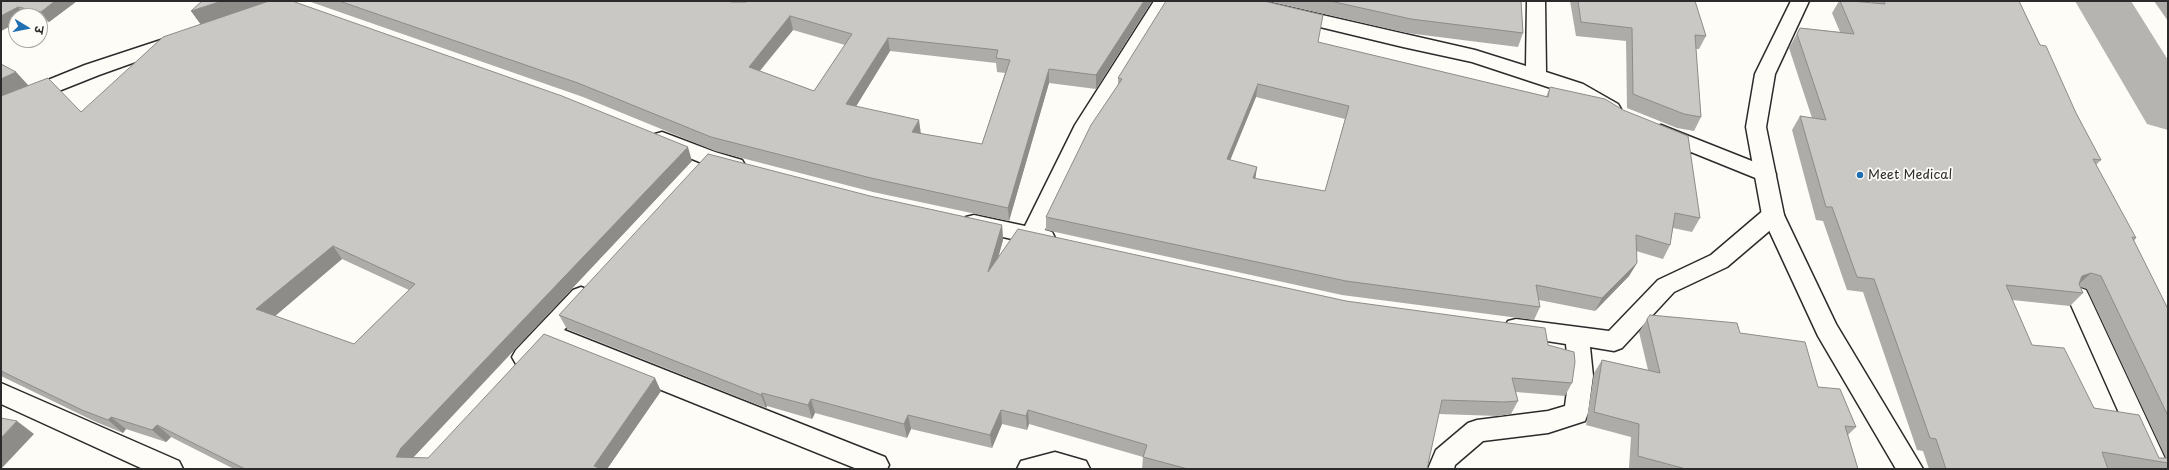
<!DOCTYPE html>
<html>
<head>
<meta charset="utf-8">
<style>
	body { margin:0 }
	#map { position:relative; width:2169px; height:470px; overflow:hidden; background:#fdfcf7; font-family:"Playpen Sans","Playpen Sans Deva",sans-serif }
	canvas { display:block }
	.frame { position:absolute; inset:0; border:2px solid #2b2b2b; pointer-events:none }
	.north { position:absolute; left:8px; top:8px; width:40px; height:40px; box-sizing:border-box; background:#fdfcf7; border:1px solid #a9a8a5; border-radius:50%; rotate:100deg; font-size:11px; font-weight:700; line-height:16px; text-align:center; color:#2b2b2b }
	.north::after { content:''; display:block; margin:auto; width:14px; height:18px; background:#1f6fb2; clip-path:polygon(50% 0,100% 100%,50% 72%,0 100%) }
</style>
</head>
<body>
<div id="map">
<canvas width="2169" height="470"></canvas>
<div class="frame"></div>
<div class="north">उ</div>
</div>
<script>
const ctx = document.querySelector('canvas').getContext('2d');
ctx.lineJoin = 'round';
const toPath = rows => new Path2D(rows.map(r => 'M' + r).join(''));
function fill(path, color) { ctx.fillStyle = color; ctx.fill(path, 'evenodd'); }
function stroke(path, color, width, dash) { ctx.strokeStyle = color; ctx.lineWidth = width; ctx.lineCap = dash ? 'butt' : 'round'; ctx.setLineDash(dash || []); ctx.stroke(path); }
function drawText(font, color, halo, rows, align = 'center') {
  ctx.font = font + ' "Playpen Sans",sans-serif'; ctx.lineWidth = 3.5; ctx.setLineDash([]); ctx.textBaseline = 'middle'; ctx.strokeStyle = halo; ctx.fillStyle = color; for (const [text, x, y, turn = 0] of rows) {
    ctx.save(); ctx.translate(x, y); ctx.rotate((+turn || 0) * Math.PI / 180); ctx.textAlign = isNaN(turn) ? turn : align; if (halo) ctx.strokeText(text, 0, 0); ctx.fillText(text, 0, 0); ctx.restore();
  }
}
const river = toPath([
	[2075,1,2131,1,2168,60,2168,130,2147,124,2075,1]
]);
const minor = toPath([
	[1154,1,1172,1,1095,126,1045,230,1052,232,1055,238,1052,244,1044,246,966,229,963,223,966,217,974,215,1025,226,1075,125,1154,1],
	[1228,1,1261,1,1475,50,1526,66,1527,1,1545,1,1546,72,1583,84,1618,104,1621,109,1618,114,1611,116,1604,114,1569,94,1472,62,1403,47,1237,7,1231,5,1228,1],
	[1661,125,1772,169,1776,174,1772,179,1765,182,1758,179,1654,137,1651,132,1654,127,1661,125],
	[662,132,715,152,742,160,745,165,742,170,735,172,702,163,655,144,652,139,655,134,662,132],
	[1773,207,1781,209,1784,215,1781,221,1727,267,1674,292,1622,348,1614,351,1590,347,1593,376,1588,413,1585,421,1548,433,1483,441,1455,465,1454,469,1428,469,1436,450,1468,423,1477,420,1548,411,1565,406,1569,376,1566,344,1508,335,1504,328,1508,321,1516,319,1609,331,1658,280,1711,255,1765,209,1773,207],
	[581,287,589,290,592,296,589,302,564,330,885,457,889,465,887,469,857,469,550,345,532,364,524,367,516,364,512,357,516,350,573,290,581,287],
	[2078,287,2086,290,2089,296,2168,465,2168,469,2144,469,2067,296,2070,290,2078,287],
	[1055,452,1086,461,1090,469,1017,469,1021,461,1055,452]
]);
const tertiary = toPath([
	[1791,1,1809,1,1775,74,1766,127,1784,215,1836,324,1923,469,1896,469,1818,336,1762,215,1746,127,1755,74,1791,1],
	[176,35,183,37,185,41,183,45,99,75,1,114,1,99,85,65,176,35],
	[1,383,179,461,183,469,143,469,1,404,1,383]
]);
const wall = toPath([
	[1,1,77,1,49,22,40,20,40,16,16,16,16,23,1,31],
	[308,1,728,1,732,2,1152,1,1096,89,1049,83,1009,221,873,192,715,151,583,97],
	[793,30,845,45,814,91,760,71],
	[890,51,996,63,997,72,1005,73,982,144,921,134,856,106],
	[1268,1,1521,1,1523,33,1518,47,1407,33],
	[1570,1,1695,1,1706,36,1699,49,1696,49,1701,117,1694,131,1677,128,1627,108,1626,41,1576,36],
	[1839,1,1851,1,1872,3,1872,1,2019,1,2040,45,2101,160,2096,165,2136,238,2134,241,2168,309,2168,469,2115,469,2108,468,2108,469,1929,469,1923,451,1917,450,1863,292,1847,290,1823,221,1816,220,1792,130,1800,116,1812,118,1789,48,1800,28,1840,32,1832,13],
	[2080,287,2087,289,2166,458,2159,458,2094,408,2032,345,2012,300,2070,306,2083,293],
	[2154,1,2168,1,2168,21],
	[191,11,692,161,413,457,428,458,661,391,607,469,234,469,171,437,166,442,126,429,123,433,96,422,1,376,1,64,16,72,28,86,81,112,201,24],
	[342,259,409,290,354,344,275,316],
	[1318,42,1546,97,1550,87,1700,218,1692,232,1673,228,1670,245,1663,259,1636,251,1637,263,1629,276,1595,311,1539,300,1540,307,1534,320,1342,295,1046,230,1046,217,1118,85,1118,78],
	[1256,97,1345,119,1325,191,1255,179,1257,167,1230,160],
	[1002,225,1003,240,998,258,1346,301,1548,345,1572,383,1565,396,1516,392,1518,401,1511,414,1498,416,1439,414,1427,469,1142,469,1143,457,1029,424,1027,430,1002,424,992,448,911,429,907,438,815,413,812,419,767,406,766,408,567,329,559,315],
	[1647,319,1740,333,1818,387,1856,427,1848,435,1858,469,1631,469,1629,468,1631,437,1586,425,1594,373,1602,360,1648,370,1639,332]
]);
const shadedWall = toPath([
	[55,1,77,1,49,22,41,12],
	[222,1,272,1,201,25,191,11],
	[1144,1,1152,1,1096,89,1096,75],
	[18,7,26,16,16,16,16,23,1,31,1,16],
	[790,16,793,30,752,80,749,67],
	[888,38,890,51,849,118,846,104],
	[1049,69,1049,83,1009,221,1008,208],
	[16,72,29,86,1,98,1,79],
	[1258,84,1256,97,1225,173,1227,159],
	[919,120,921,134,912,132],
	[688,147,692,161,411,460,396,457,401,448],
	[1257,167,1255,181,1253,178],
	[1002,225,1003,240,990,287,988,272],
	[333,246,342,259,268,322,256,309],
	[1637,263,1629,276,1595,311,1602,298],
	[2091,273,2077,286,2082,276],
	[655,378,661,391,607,469,595,469,594,466],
	[762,393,767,406,766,408,761,395],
	[811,399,815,413,812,419,808,405],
	[1001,410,1002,424,992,448,990,435],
	[1028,410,1029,424,1027,430,1026,416],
	[908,415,911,429,907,438,904,424],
	[111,417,126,429,123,433,108,420],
	[17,421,34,434,1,469,1,438],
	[157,425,171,437,166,442,152,430]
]);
const building = toPath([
	[1,1,55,1,41,12,18,7,1,16,1,1],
	[202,1,222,1,191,11,202,1],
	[269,1,292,1,562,96,688,147,401,448,396,457,428,458,544,334,655,378,594,466,602,469,245,469,157,425,152,430,111,417,108,420,82,410,1,371,1,96,48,78,81,112,163,37,269,1],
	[333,246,415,284,354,344,256,309,333,246],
	[339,1,728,1,732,2,746,2,749,1,1144,1,1096,75,1049,69,1008,208,871,178,711,137,578,83,339,1],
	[790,16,852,34,814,91,749,67,790,16],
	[888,38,998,50,996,58,1010,60,982,144,912,132,919,120,846,104,888,38],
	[1166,1,1264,1,1323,15,1318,42,1548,97,1550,87,1605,99,1623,110,1688,136,1700,218,1675,213,1670,245,1636,235,1637,263,1602,298,1536,285,1540,307,1346,281,1046,217,1091,125,1122,79,1118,78,1166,1],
	[1258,84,1349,106,1325,191,1253,178,1257,167,1227,159,1258,84],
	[1330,1,1521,1,1523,33,1411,19,1330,1],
	[1578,1,1695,1,1706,36,1695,35,1701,117,1684,114,1633,94,1632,28,1581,22,1578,1],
	[1840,1,1851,1,1885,4,1884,1,2019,1,2040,45,2046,46,2076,113,2101,160,2093,159,2136,238,2132,237,2168,309,2168,416,2101,276,2091,273,2082,276,2079,284,2083,293,2006,285,2032,345,2064,348,2094,408,2139,415,2159,458,2168,458,2168,463,2102,452,2108,469,1946,469,1936,439,1930,438,1874,279,1857,277,1832,207,1826,207,1800,116,1826,120,1797,34,1800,28,1854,34,1840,1],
	[1,64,16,72,1,79,1,64],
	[708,154,870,196,1002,225,988,272,1018,229,1346,301,1545,328,1548,345,1574,352,1575,362,1572,383,1512,378,1518,401,1504,402,1442,400,1427,469,1188,469,1143,457,1147,445,1028,410,1026,416,1001,410,990,435,908,415,904,424,811,399,808,405,762,393,761,395,559,315,708,154],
	[1650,315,1737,323,1740,333,1805,342,1818,387,1840,389,1856,427,1845,426,1858,469,1686,469,1638,456,1639,424,1594,412,1602,360,1660,373,1647,319,1650,315],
	[1,418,17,421,1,438,1,418]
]);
const markers = [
	[1860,175,4,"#1f6fb2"]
];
const poiNames = [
	["Meet Medical",1868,175]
];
fill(river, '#b5b4b1');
stroke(minor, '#2b2b2b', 3);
stroke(tertiary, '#2b2b2b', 3);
fill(minor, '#fdfcf7');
fill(tertiary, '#fdfcf7');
fill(wall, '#adaca9');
fill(shadedWall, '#8d8c89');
fill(building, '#c9c8c4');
stroke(building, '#8d8c89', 1);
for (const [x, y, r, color] of markers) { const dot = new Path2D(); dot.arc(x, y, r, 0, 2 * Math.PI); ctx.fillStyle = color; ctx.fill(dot); stroke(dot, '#fdfcf7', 1.5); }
drawText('13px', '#2b2b2b', '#fdfcf7', poiNames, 'left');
</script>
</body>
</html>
